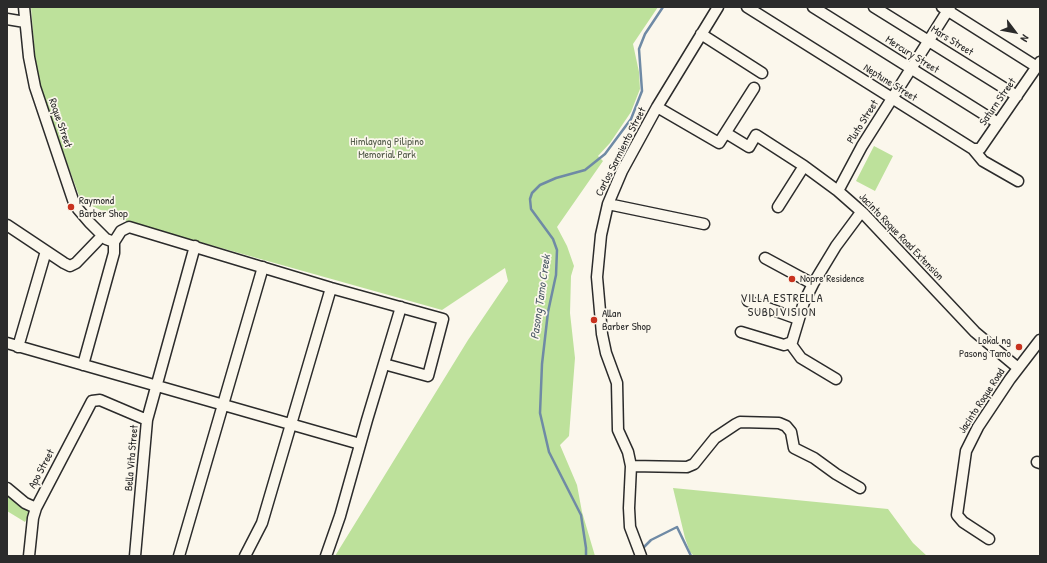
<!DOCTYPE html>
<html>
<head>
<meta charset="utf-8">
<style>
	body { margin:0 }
	#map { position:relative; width:1047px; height:563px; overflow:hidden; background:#fbf7ec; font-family:"Patrick Hand",sans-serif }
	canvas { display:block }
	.frame { position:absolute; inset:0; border:8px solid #2b2b2b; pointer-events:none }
	.north { position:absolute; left:995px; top:12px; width:40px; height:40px; -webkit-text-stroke:3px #fbf7ec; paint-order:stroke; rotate:122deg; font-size:11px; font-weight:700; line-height:16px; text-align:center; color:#2b2b2b }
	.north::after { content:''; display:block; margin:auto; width:14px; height:18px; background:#2b2b2b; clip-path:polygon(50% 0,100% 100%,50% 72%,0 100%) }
</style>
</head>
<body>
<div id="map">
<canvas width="1047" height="563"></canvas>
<div class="frame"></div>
<div class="north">N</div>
</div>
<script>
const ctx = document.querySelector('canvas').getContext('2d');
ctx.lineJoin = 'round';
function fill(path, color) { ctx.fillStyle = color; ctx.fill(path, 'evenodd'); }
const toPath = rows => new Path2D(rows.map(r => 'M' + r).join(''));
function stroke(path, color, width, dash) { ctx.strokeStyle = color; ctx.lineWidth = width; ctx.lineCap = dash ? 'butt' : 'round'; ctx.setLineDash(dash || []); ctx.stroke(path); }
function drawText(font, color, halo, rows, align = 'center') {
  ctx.font = font + ' "Patrick Hand",sans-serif'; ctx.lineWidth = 3.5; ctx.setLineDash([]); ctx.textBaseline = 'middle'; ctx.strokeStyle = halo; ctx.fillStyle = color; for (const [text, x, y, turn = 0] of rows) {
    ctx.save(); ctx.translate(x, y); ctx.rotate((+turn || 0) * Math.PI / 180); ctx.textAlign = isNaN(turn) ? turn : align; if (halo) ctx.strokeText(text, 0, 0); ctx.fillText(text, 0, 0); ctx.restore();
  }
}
const green = toPath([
	[31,7,658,7,633,44,639,72,640,89,631,112,610,143,598,156,603,161,557,227,567,246,574,266,571,276,570,313,575,358,569,436,560,445,577,485,582,512,595,556,335,556,468,340,508,281,505,268,442,310,125,221,81,201,37,81],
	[874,146,893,156,875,191,856,181],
	[673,488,888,509,913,543,927,556,694,556,690,552,685,538],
	[7,494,32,509,25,522,7,511]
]);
const stream = toPath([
	[641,550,651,540,677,527,691,556],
	[586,556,586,548,581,515,549,452,540,413,542,364,548,312,556,275,557,250,553,239,531,209,530,199,532,193,540,185,556,178,585,170,605,154,631,119,642,91,639,49,645,34,663,7]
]);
const minor = toPath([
	[24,7,29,57,35,87,73,200,78,209,90,223,106,239,114,242],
	[747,7,973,149,983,161,1018,181],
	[813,7,998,123],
	[874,7,1017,96],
	[942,7,1037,67],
	[7,19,25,22],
	[701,34,762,73],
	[657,107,719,143,754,88],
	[726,133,749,147,756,135,804,166,838,191,863,213,975,332,1018,368],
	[973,149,980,149,1040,62],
	[838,191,862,146,950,7],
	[608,204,704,224],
	[778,207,804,166],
	[7,225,64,263,70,266,76,263,102,236],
	[765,258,813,284],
	[748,301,798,319],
	[741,332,784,345,792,342,804,302,813,284,836,246,859,215,863,213],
	[7,343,360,444],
	[790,343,801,358,836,379],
	[18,347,46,251],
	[83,365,114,253,114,242,121,231,129,227,331,288,443,319,428,376,384,364],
	[1037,462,1040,463],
	[631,466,687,467,694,464,715,438,736,424,740,422,779,423,786,426,791,432,794,448,814,458,836,474,860,488],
	[7,488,25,503,36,508],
	[989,539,963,522,957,515,966,451,978,427,1010,379,1040,340],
	[29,556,33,518,36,508,92,401,100,400,147,420],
	[135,556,147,420,195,246],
	[179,556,263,267],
	[245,556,262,523,331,288],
	[326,556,340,516,367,420,401,307],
	[641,556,630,527,629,508,631,466,628,452,618,430,617,383,606,353,602,334,597,277,601,235,608,204,622,171,657,107,718,7]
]);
const markers = [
	[71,207,4,"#c8321e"],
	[792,279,4,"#c8321e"],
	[594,320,4,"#c8321e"],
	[1019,347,4,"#c8321e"]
];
const streetNames = [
	["Mars Street",952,41,32],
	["Mercury Street",912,55,32],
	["Neptune Street",890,83,32],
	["Saturn Street",998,102,-55],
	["Pluto Street",863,122,-58],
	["Roque Street",60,123,71],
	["Carlos Sarmiento Street",621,152,-63],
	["Jacinto Roque Road Extension",901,237,46],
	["Jacinto Roque Road",982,401,-57],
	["Bella Vita Street",132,458,-85],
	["Apo Street",42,469,-62]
];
const parkNames = [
	["Himlayang Pilipino",387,142],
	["Memorial Park",387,155]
];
const poiNames = [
	["Raymond",79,201],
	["Barber Shop",79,214],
	["Nopre Residence",800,279],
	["Allan",602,314],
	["Barber Shop",602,327],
	["Lokal ng",1011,341,"right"],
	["Pasong Tamo",1011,354,"right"]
];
const waterNames = [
	["Pasong Tamo Creek",541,297,-82]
];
const neighbourhoodNames = [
	["VILLA ESTRELLA",782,299],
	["SUBDIVISION",782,313]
];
fill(green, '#bde19b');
stroke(stream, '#6f8aa5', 2.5);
stroke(minor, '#2b2b2b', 13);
stroke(minor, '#fbf7ec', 10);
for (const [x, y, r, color] of markers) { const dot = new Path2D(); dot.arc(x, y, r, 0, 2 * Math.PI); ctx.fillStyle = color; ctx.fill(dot); stroke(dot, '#fbf7ec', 1.5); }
drawText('11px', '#2b2b2b', '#fbf7ec', streetNames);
drawText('11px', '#505847', '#fbf7ec', parkNames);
drawText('11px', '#2b2b2b', '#fbf7ec', poiNames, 'left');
drawText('italic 12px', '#4d5b68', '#fbf7ec', waterNames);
ctx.letterSpacing = '1px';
drawText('12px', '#2b2b2b', '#fbf7ec', neighbourhoodNames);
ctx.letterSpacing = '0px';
</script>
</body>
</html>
